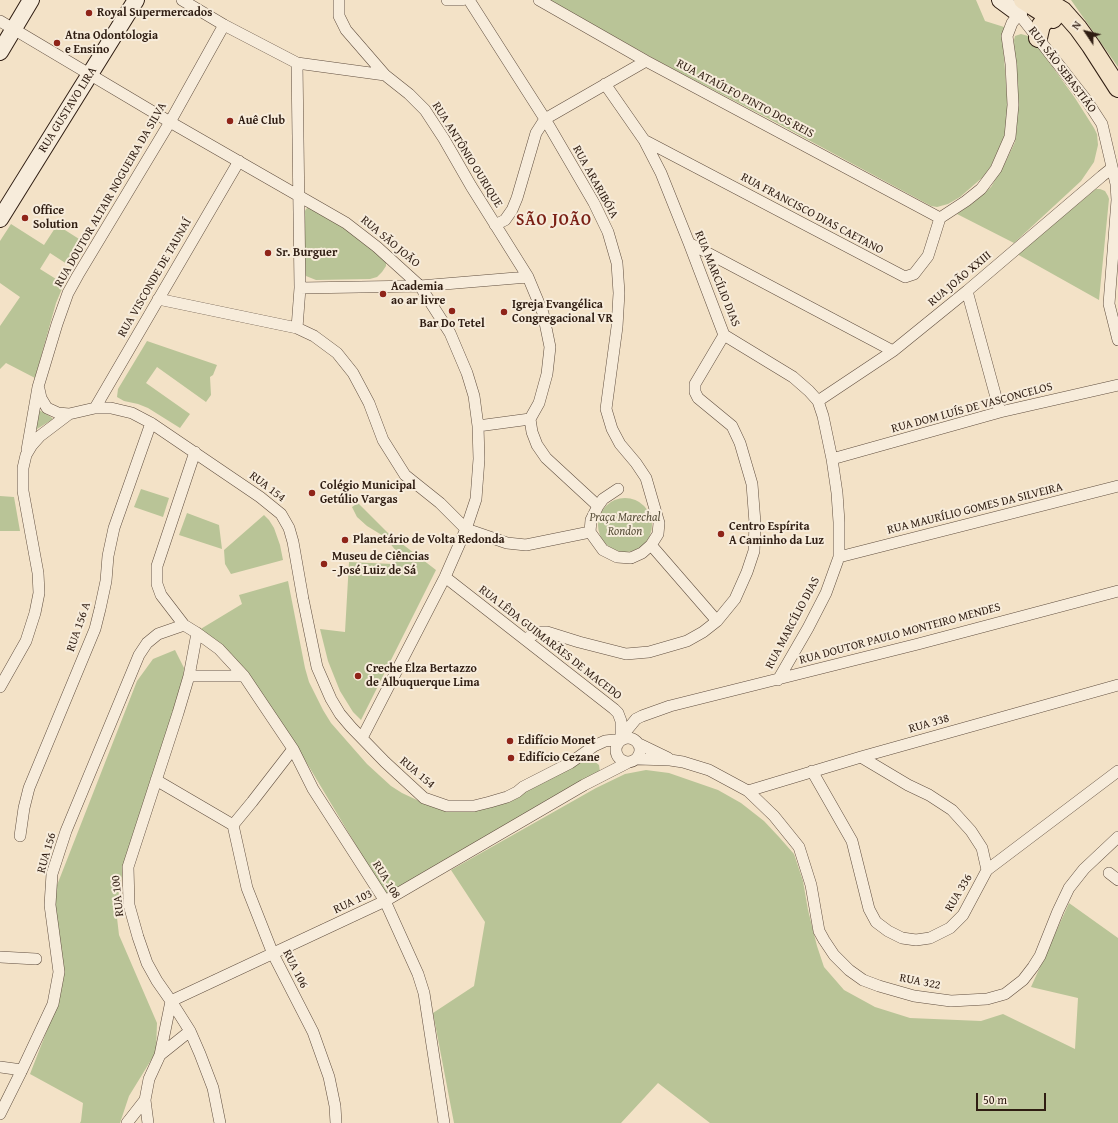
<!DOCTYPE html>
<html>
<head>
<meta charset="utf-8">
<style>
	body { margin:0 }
	#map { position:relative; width:1118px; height:1123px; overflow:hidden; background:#f3e2c7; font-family:"Gentium Book Plus",serif }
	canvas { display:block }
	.north { position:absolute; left:1066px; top:12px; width:40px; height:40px; -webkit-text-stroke:3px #f7ecdb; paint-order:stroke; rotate:305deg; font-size:11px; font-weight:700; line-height:16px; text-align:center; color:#2f1d12 }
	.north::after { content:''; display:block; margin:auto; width:14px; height:18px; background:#2f1d12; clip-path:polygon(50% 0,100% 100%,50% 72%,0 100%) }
	.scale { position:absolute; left:976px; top:1093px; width:70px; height:18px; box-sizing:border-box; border:2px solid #2f1d12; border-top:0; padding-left:5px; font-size:12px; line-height:14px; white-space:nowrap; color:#2f1d12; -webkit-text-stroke:3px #f7ecdb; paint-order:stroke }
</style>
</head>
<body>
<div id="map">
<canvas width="1118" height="1123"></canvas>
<div class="north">N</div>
<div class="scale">50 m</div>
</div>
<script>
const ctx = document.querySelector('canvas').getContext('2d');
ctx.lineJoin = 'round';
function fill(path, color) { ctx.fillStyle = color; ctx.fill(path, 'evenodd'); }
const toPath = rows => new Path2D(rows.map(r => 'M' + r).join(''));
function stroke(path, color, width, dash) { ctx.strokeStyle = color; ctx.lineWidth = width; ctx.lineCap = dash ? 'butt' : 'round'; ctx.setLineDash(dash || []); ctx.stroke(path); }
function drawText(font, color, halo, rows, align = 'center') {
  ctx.font = font + ' "Gentium Book Plus",serif'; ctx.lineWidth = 4; ctx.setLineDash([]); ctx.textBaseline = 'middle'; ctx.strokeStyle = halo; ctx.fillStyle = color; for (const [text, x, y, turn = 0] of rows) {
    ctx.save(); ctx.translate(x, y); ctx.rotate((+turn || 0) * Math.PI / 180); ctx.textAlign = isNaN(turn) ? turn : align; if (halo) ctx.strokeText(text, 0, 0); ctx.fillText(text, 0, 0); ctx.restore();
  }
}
const green = toPath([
	[549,0,976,0,985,21,1004,27,1003,45,1008,109,1007,125,1004,137,991,166,983,177,960,197,948,204,937,207,931,206,775,122,660,62],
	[1071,0,1118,0,1118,67],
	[1021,34,1028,36,1034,41,1075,98,1094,128,1097,134,1098,145,1094,162,1081,181,1014,243,957,214,973,203,991,187,1005,163,1015,142,1017,125,1014,40,1015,36],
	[1096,189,1100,189,1105,191,1108,196,1109,199,1099,300,1017,254],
	[310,206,330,216,386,261,386,266,382,272,377,277,370,279,316,280,306,276,303,271,303,215,306,209],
	[11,224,44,245,57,225,87,244,73,268,50,253,40,269,64,284,56,303,35,378,6,363,0,369,0,326,20,297,0,283,0,241],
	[147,341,217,365,213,375,210,377,211,395,206,402,157,367,146,383,190,414,180,428,148,408,138,404,124,401,117,397,118,389],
	[39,410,51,417,53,419,37,429,36,429],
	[141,489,169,498,163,517,134,507],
	[0,496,14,497,20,531,0,531],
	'598 525a27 27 0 1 1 54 0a27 27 0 1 1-54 0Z',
	[358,503,388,533,436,570,361,720,353,712,340,691,328,661,320,629,345,632,349,562,393,564,394,560,400,556,385,537,367,526,357,517,352,507],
	[187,513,219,525,222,549,179,535],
	[264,515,269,520,274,528,280,545,283,560,231,574,225,564,224,550],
	[288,581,305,668,309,682,323,710,331,723,367,764,391,786,402,793,419,801,464,808,569,769,585,760,590,759,594,761,599,765,600,772,387,897,302,755,199,630,242,604,239,595],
	[175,650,184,668,183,686,124,864,116,909,119,935,157,1023,156,1052,129,1096,120,1123,80,1123,81,1121,83,1103,30,1074,58,1002,52,898,137,681,153,659],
	[646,770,669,773,718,790,741,803,764,821,779,837,794,854,803,881,808,910,817,946,824,967,844,990,875,1007,910,1018,981,1021,1003,1014,1075,1049,1078,998,1031,987,1069,903,1118,938,1118,1123,710,1123,658,1083,621,1123,454,1123,433,1013,474,986,485,922,451,870,596,788,625,774]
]);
const street = toPath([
	[182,0,224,25,297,63,385,75,409,94,425,110,444,139,471,186,528,277,543,313,550,347,547,374,539,403,530,419],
	[339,0,339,16,346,30,385,75],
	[447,0,462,0],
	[469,0,545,119,594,203,608,232,617,263,619,293,617,327,606,409,612,429,620,444,636,463,646,478,659,523,658,534,651,545,642,553,631,558,617,557,603,550,590,532,591,520,598,506,603,499,618,489],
	[539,0,646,61,940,218],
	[0,21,170,122,346,223,377,247,420,286,450,333,467,373,474,396,478,426,479,459,476,499,466,529,445,577,362,738],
	[297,63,300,288,297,328],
	[605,84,644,140,661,173,689,243,724,335,793,377,809,391,818,401,823,416,832,459,837,493,839,522,839,557,826,593,808,628,778,680],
	[644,140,905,277,914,274,928,256,940,218],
	[940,218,966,201,981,189,996,169,1010,137,1013,105,1011,64,1007,36,1012,23,1019,14,1087,101,1102,124,1116,184,1117,200,1109,304,1118,340],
	[495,225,505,220,512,210,517,198,536,133,545,119,646,61],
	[689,243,893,351],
	[300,288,420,286,528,277],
	[967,291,1000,412],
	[158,299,297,328,314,336,337,353,353,373,369,403,383,440,405,475,440,503,466,529,507,543,526,545,590,532],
	[39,389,41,398,47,408,58,413,69,414],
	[818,401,893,351,967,291,1102,176,1112,168],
	[95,408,239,161],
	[530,419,532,432,537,445,546,458,598,506],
	[478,426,530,419],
	[27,450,38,387,57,324,68,293,78,275,170,122,224,25],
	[195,452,157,566,157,584,161,595,184,625,197,633,219,649,244,676,293,749,313,789,385,901,418,974,424,993,444,1123],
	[832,459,1000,412,1118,385],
	[651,545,717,621],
	[839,557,1118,486],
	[445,577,614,709,618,713,621,721,621,739],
	[525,639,539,632,547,632,579,642,626,654,649,652,687,641,703,632,717,621,735,599,747,572,754,551,755,523,752,484,740,443,732,426,698,398,695,392,695,384,724,335],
	[189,676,244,676],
	[0,687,26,641,35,613,39,593,38,573,23,491,23,468,26,455,32,445,40,436,69,414,95,408,111,408,132,413,151,423,260,497,281,514,289,528,293,542,303,599,317,667,331,699,340,714,351,727,385,762,424,798,447,806,474,806,490,802,507,797,517,792,523,787,570,763,594,746,605,741,614,740,619,742],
	'616 750a12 12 0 1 1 24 0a12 12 0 1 1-24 0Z',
	[622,739,627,730,636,719,642,716,670,706,918,644,1118,591],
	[639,744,668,758],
	[638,759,670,760,683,762,709,770,748,791,774,816,799,847,811,885,819,931,824,940,834,955,849,970,863,980,879,986,914,996,951,1001,987,999,1005,994,1023,980,1033,967,1040,956,1058,911,1069,888,1084,869,1118,837],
	[812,771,852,841,869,909,876,922,888,931,902,938,916,940,930,938,950,928,963,915,987,870,982,848,971,831,952,810,929,795,908,785,861,757],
	[156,780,233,825],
	[748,791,861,757,1118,685],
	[233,825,247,888,273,954,313,1032,329,1077,335,1106,336,1123],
	[233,825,252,802,293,749],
	[20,836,24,808,29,788,95,629,100,609,106,581,108,556,114,528,151,423],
	[987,870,1118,771],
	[1109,873,1118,880],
	[0,957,36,959],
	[160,1055,190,1031],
	[0,1067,22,1070],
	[145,1100,148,1123],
	[0,1114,22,1070,53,1004,59,972,50,905,52,874,66,831,139,655,147,643,158,634,184,625],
	[127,1123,145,1100,149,1079,160,1055,171,1001,157,981,147,963,138,937,129,905,128,867,178,713,189,676,197,633],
	[220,1123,213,1088,200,1054,190,1031,171,1001,385,901,584,785,627,763]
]);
const secondary = toPath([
	[1000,0,1019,14],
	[0,52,31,0],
	[0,219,136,0]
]);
const primary = toPath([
	[1023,0,1053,19],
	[1045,0,1063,11,1078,28,1091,46,1118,88],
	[1038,38,1041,25,1050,16]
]);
const markers = [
	[89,13,4,"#8f2418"],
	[57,43,4,"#8f2418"],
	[230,121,4,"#8f2418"],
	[25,218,4,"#8f2418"],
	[268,253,4,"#8f2418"],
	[383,294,4,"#8f2418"],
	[452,311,4,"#8f2418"],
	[504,312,4,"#8f2418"],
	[312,493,4,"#8f2418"],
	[721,534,4,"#8f2418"],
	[345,540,4,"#8f2418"],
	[324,564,4,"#8f2418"],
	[358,676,4,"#8f2418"],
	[510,741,4,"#8f2418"],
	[511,758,4,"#8f2418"]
];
const poiNames = [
	["Royal Supermercados",97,13],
	["Atna Odontologia",65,36],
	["e Ensino",65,50],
	["Auê Club",238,121],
	["Office",33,211],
	["Solution",33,225],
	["Sr. Burguer",276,253],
	["Academia",391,287],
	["ao ar livre",391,301],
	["Igreja Evangélica",512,305],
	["Congregacional VR",512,319],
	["Bar Do Tetel",452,324,"center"],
	["Colégio Municipal",320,486],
	["Getúlio Vargas",320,500],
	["Centro Espírita",729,527],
	["A Caminho da Luz",729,541],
	["Planetário de Volta Redonda",353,540],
	["Museu de Ciências",332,557],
	["- José Luiz de Sá",332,571],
	["Creche Elza Bertazzo",366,669],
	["de Albuquerque Lima",366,683],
	["Edifício Monet",518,741],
	["Edifício Cezane",519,758]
];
const streetNames = [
	["RUA SÃO SEBASTIÃO",1062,70,53],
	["RUA ATAÚLFO PINTO DOS REIS",745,99,28],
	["RUA GUSTAVO LIRA",68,110,-58],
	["RUA ANTÔNIO OURIQUE",467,155,58],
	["RUA ARARIBÓIA",595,182,61],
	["RUA DOUTOR ALTAIR NOGUEIRA DA SILVA",111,195,-60],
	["RUA FRANCISCO DIAS CAETANO",812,214,28],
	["RUA SÃO JOÃO",390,242,40],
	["RUA VISCONDE DE TAUNAÍ",155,278,-60],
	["RUA MARCÍLIO DIAS",717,279,68],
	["RUA JOÃO XXIII",960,279,-40],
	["RUA DOM LUÍS DE VASCONCELOS",972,408,-15],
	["RUA 154",267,487,37],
	["RUA MAURÍLIO GOMES DA SILVEIRA",975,509,-14],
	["RUA MARCÍLIO DIAS",793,623,-62],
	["RUA 156 A",79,627,-71],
	["RUA DOUTOR PAULO MONTEIRO MENDES",900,634,-15],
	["RUA LÊDA GUIMARÃES DE MACEDO",550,643,38],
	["RUA 338",929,724,-16],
	["RUA 154",417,773,40],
	["RUA 156",47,853,-74],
	["RUA 108",386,880,58],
	["RUA 336",959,893,-59],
	["RUA 100",118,896,-96],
	["RUA 103",353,902,-25],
	["RUA 106",295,969,63],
	["RUA 322",920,982,11]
];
const parkNames = [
	["Praça Marechal",625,518],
	["Rondon",625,532]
];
const districtNames = [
	["SÃO JOÃO",554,221]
];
fill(green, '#b9c497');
stroke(street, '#604e3f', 12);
stroke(secondary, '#2f1d12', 18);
stroke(primary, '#2f1d12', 20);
stroke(street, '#f7ecdb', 11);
stroke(secondary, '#f7ecdb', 16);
stroke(primary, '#f3e2c7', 18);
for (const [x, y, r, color] of markers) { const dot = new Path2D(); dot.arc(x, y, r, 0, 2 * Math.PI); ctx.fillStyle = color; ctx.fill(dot); stroke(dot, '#f7ecdb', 1.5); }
drawText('bold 12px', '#2f1d12', '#f7ecdb', poiNames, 'left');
drawText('12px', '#2f1d12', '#f7ecdb', streetNames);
drawText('italic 12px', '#584f3a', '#f7ecdb', parkNames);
ctx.letterSpacing = '1px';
drawText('bold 16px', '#7a1f14', '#f7ecdb', districtNames);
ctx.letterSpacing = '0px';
</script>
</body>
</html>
